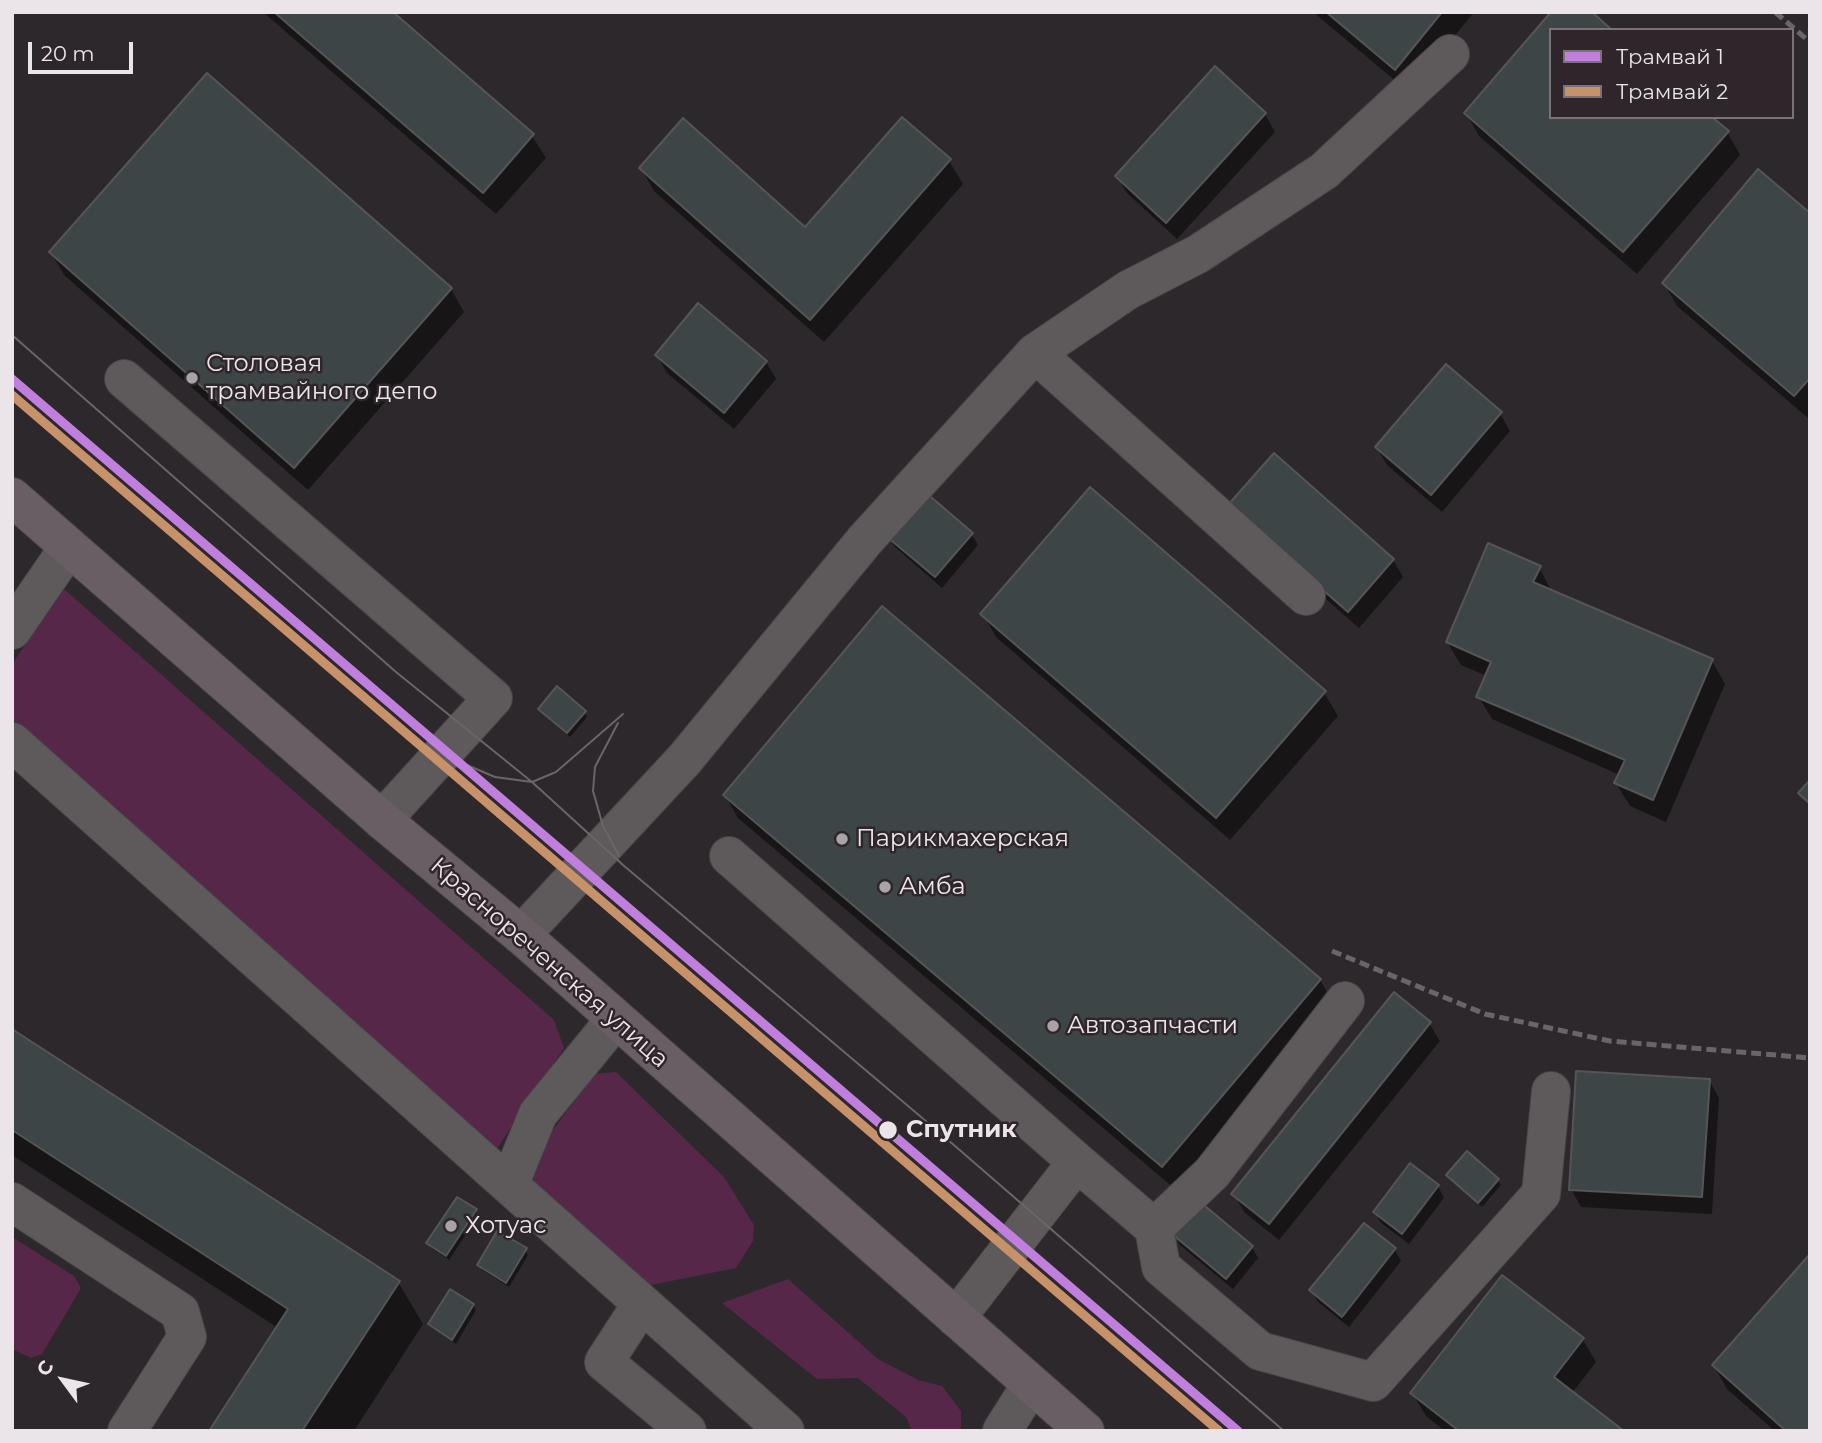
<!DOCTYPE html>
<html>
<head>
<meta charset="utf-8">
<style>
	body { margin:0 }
	#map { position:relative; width:1822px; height:1443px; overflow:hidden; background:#2d282b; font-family:Montserrat,sans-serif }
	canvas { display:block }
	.frame { position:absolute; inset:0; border:14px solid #ebe5e9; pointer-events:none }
	.legend { position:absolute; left:1549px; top:28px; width:245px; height:91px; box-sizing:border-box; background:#2f262b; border:2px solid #7a7277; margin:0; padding:9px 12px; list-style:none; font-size:21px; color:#ebe5e9 }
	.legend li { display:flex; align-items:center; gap:14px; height:35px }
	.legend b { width:35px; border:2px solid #7a7277 }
	.north { position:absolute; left:28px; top:1345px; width:70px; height:70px; -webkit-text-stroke:5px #2f262b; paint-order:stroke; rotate:303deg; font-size:19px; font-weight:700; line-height:28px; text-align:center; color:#ebe5e9 }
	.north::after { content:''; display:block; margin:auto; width:24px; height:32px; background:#ebe5e9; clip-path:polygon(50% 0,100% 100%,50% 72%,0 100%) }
	.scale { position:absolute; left:28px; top:42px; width:105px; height:32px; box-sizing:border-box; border:4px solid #ebe5e9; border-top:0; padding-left:9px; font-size:21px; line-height:24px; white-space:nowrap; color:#ebe5e9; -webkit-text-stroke:5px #2f262b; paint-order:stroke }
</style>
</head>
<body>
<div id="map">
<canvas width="1822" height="1443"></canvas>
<div class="frame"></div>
<ul class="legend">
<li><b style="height:9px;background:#c07fdc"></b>Трамвай 1</li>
<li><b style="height:9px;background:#c7916a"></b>Трамвай 2</li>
</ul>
<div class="north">С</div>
<div class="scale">20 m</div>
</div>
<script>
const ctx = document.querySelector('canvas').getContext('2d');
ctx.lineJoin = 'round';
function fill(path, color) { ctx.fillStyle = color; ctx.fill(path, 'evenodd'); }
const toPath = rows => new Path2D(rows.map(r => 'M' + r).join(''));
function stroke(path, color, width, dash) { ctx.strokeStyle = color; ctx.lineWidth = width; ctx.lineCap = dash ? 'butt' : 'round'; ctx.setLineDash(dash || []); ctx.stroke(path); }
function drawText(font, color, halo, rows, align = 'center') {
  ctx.font = font + ' Montserrat,sans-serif'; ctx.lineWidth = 5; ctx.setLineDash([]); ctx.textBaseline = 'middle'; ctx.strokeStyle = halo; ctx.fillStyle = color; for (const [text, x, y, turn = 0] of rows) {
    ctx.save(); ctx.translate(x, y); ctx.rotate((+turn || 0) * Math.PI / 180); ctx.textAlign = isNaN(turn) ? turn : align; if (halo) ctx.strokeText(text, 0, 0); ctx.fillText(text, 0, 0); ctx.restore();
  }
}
const green = toPath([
	[64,589,554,1020,564,1048,494,1153,12,736,12,664],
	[616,1072,724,1177,754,1225,753,1241,736,1268,651,1285,634,1276,528,1188,525,1167,595,1074],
	[12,1237,74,1276,81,1288,42,1354,31,1358,12,1349],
	[788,1279,878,1359,918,1380,942,1386,961,1411,961,1431,912,1431,906,1417,858,1378,817,1379,722,1303]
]);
const shadow = toPath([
	[263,12,390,12,532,136,546,158,496,214],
	[1313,12,1474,12,1409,92],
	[1551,30,1551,117,1727,132,1740,155,1637,274,1479,136,1466,113],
	[1216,69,1265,114,1275,132,1177,239,1127,193,1117,176],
	[949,161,963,184,824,342,654,191,641,168,806,229],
	[1810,215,1810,416,1808,418,1677,306,1664,283],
	[51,252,451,289,464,312,308,490,64,275],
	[657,355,766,362,776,379,734,429,667,373],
	[1500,413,1510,431,1442,512,1387,465,1377,448],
	[1240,524,1393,560,1403,577,1359,628],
	[971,534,978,545,942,588,895,547,888,536],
	[1539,567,1552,592,1712,661,1725,684,1666,822,1630,806,1616,783,1620,775,1492,719,1478,696,1487,676,1461,665,1447,642],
	[983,614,1324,693,1338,716,1230,840,996,637],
	[540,709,584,712,587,717,570,737],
	[725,795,1320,980,1333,1003,1175,1189,738,818],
	[1429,1023,1440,1041,1279,1240,1244,1212,1234,1194],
	[12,1031,398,1282,423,1324,354,1431,211,1431,278,1328,12,1155],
	[1709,1080,1719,1098,1712,1214,1581,1207,1571,1189],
	[1448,1175,1498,1180,1501,1185,1482,1207],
	[1438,1186,1444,1198,1409,1244,1381,1223,1375,1212],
	[475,1211,478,1216,449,1260,431,1248,428,1243],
	[1174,1234,1252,1247,1258,1258,1233,1289,1180,1245],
	[525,1250,528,1255,509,1287,482,1270,479,1265],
	[1395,1250,1401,1261,1349,1327,1318,1302,1311,1290],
	[1502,1277,1583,1340,1596,1362,1572,1393,1621,1431,1445,1431,1426,1416,1412,1393],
	[473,1305,476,1310,456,1344,430,1324],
	[1714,1366,1810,1431,1775,1431,1727,1389]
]);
const building = toPath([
	[274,12,393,12,534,134,483,193,274,12],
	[1326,12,1442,12,1395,70,1326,12],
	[1551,12,1592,12,1612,30,1551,30,1551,117,1712,117,1729,131,1623,252,1464,113,1551,12],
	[1215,66,1266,113,1166,223,1115,176,1215,66],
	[207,73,452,288,294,468,49,252,207,73],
	[902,117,951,159,810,320,639,168,683,118,805,227,902,117],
	[1758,169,1810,213,1810,378,1794,396,1662,283,1758,169],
	[698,303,767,361,724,413,655,355,698,303],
	[1446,364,1502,412,1431,495,1375,447,1446,364],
	[1274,453,1394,559,1348,612,1227,506,1274,453],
	[1090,487,1326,691,1216,818,980,614,1090,487],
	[924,491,973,533,935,577,886,536,924,491],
	[1488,543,1541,566,1533,582,1713,659,1653,800,1614,783,1625,760,1476,697,1491,662,1446,642,1488,543],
	[882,606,1321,979,1162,1167,723,795,882,606],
	[557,686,586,711,567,733,538,709,557,686],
	[1810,780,1810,804,1798,793,1810,780],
	[1394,992,1431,1022,1269,1224,1231,1194,1394,992],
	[12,1029,400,1281,302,1431,209,1431,288,1309,12,1130,12,1029],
	[1576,1071,1710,1079,1702,1197,1569,1190,1576,1071],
	[1467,1151,1499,1179,1478,1203,1446,1175,1467,1151],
	[1410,1163,1439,1185,1402,1234,1373,1212,1410,1163],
	[457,1197,477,1209,446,1256,426,1243,457,1197],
	[1199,1201,1253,1246,1226,1279,1172,1234,1199,1201],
	[1364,1223,1396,1248,1342,1317,1309,1290,1364,1223],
	[497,1231,527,1248,506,1283,477,1265,497,1231],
	[1810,1254,1810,1431,1786,1431,1712,1365,1810,1254],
	[1502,1275,1584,1338,1554,1377,1624,1431,1459,1431,1410,1393,1502,1275],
	[450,1289,474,1304,452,1340,428,1324,450,1289]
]);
const minor = toPath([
	[1035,353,1128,290,1198,254,1324,171,1450,54],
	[124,379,493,698,382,820],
	[12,630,69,547],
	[12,742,785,1431],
	[729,856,1077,1162,956,1318],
	[521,935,684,760,865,540,1035,353,1306,596],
	[1077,1162,1154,1228,1212,1173,1345,1001],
	[509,1185,538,1114,615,1020],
	[12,1202,180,1312,187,1337,127,1431],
	[1154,1228,1161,1267,1260,1351,1373,1382,1541,1194,1551,1091],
	[641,1305,604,1362,687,1431],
	[1002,1431,1031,1385]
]);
const major = toPath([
	[12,497,382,820,521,935,1085,1431]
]);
const tram = toPath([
	[12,335,396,672,532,782,623,865,940,1133,1284,1431],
	[618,723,595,767,593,791,603,826,619,856],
	[455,760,495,777,532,782,556,772,623,714]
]);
const rail = toPath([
	[1775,12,1810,42],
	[1332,951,1485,1014,1610,1041,1810,1058]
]);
const tram1 = toPath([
	[12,379,1238,1431]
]);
const tram2 = toPath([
	[12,395,1219,1431]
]);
const markers = [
	[192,378,7,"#a8a3a6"],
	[842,839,7,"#a8a3a6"],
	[885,887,7,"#a8a3a6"],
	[1053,1026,7,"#a8a3a6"],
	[888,1130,10,"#ebe5e9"],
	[451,1226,7,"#a8a3a6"]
];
const poiNames = [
	["Столовая",206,364],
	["трамвайного депо",206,392],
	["Парикмахерская",856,839],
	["Амба",899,887],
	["Автозапчасти",1067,1026],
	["Хотуас",465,1226]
];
const streetNames = [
	["Краснореченская улица",549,963,41]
];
const stopNames = [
	["Спутник",906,1130]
];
fill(green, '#562748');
fill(shadow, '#0007');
fill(building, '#3e4546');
stroke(building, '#555556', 2);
stroke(minor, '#484447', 40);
stroke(major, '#484447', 40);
stroke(minor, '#5e5a5c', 38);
stroke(major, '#685e64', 38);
stroke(tram, '#6a6668', 2);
stroke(rail, '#6a6668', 5, [10, 5]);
stroke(tram1, '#c07fdc', 9);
stroke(tram2, '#c7916a', 9);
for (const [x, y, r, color] of markers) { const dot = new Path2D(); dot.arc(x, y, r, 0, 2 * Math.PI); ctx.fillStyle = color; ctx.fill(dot); stroke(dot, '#2f262b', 2.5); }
drawText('24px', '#ebe5e9', '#2f262b', poiNames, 'left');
drawText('24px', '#ebe5e9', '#2f262b', streetNames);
drawText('bold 24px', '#ebe5e9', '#2f262b', stopNames, 'left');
</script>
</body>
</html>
